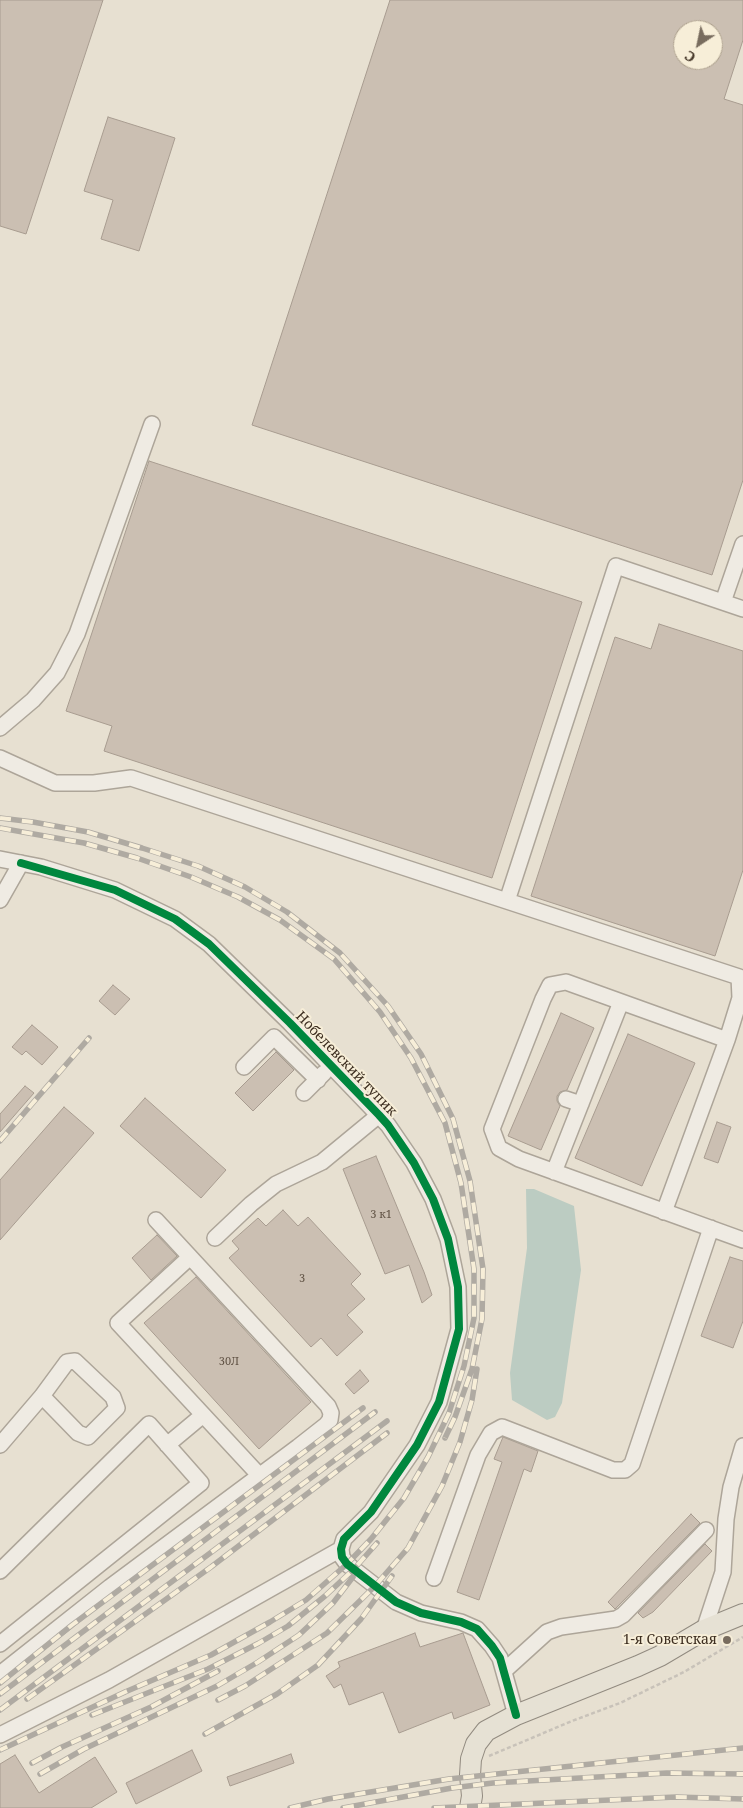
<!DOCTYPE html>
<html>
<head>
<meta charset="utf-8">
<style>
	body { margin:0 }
	#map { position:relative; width:743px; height:1808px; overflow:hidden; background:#e7e0d1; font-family:"Noto Serif",serif }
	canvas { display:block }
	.north { position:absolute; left:673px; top:20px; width:50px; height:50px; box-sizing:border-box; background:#f7eed8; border:1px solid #ada18e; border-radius:50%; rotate:214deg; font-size:14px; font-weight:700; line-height:20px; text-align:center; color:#3d2e20 }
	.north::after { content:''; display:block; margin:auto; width:18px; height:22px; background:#786c5e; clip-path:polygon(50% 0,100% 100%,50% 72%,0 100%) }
</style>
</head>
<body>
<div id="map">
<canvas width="743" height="1808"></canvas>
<div class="north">С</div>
</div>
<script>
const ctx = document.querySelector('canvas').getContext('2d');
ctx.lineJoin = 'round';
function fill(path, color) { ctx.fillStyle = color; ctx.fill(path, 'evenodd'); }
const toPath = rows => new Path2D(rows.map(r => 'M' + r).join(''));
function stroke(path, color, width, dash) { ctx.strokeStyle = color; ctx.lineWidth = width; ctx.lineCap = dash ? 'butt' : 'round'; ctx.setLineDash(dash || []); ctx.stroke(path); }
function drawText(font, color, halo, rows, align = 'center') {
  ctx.font = font + ' "Noto Serif",serif'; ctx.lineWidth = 4; ctx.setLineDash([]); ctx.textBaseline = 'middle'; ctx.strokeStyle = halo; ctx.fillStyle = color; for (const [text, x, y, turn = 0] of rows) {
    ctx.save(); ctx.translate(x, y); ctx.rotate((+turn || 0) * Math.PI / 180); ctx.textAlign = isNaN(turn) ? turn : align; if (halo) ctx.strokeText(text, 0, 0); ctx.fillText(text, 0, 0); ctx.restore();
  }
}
const water = toPath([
	[526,1189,534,1189,574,1206,581,1270,562,1403,555,1417,547,1420,512,1400,510,1373,527,1248]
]);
const building = toPath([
	[0,0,103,0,26,234,0,226,0,0],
	[390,0,743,0,743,40,724,99,743,105,743,480,712,575,252,425,390,0],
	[683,30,713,30,713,60,683,60,683,30],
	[108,117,175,138,139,251,101,239,113,200,84,191,108,117],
	[149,461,582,602,492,878,104,751,112,726,66,711,149,461],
	[659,624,743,651,743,870,715,956,531,896,615,637,651,649,659,624],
	[113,985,130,999,115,1015,99,1001,113,985],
	[561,1013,594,1028,567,1090,560,1092,557,1096,557,1101,560,1106,541,1150,508,1136,561,1013],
	[32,1025,58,1047,42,1065,26,1051,22,1055,12,1047,32,1025],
	[628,1034,695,1063,642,1186,575,1158,628,1034],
	[276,1052,294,1070,253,1111,235,1093,276,1052],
	[25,1086,34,1093,0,1132,0,1114,25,1086],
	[145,1098,226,1170,201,1198,120,1126,145,1098],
	[64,1107,94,1133,0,1240,0,1180,64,1107],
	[717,1122,731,1127,718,1163,704,1158,717,1122],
	[376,1156,424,1272,432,1295,422,1303,409,1265,385,1274,343,1169,376,1156],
	[283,1210,298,1226,308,1217,361,1274,351,1284,365,1299,347,1315,363,1332,337,1356,321,1338,311,1347,229,1258,239,1249,232,1241,258,1218,266,1226,283,1210],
	[157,1235,177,1256,151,1280,132,1258,157,1235],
	[730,1257,743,1261,743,1321,733,1348,701,1336,730,1257],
	[196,1277,311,1402,259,1449,144,1323,196,1277],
	[360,1370,369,1381,354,1394,345,1384,360,1370],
	[503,1437,538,1451,531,1472,524,1469,479,1600,457,1592,502,1462,494,1459,503,1437],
	[691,1514,700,1523,615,1609,608,1602,691,1514],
	[705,1544,712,1551,653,1612,643,1618,638,1613,705,1544],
	[415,1633,420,1647,463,1633,490,1705,454,1719,452,1712,399,1733,383,1692,349,1705,341,1684,334,1688,326,1676,340,1667,338,1662,415,1633],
	[192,1750,202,1771,136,1804,126,1783,192,1750],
	[291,1754,294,1763,230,1786,227,1777,291,1754],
	[15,1755,39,1793,95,1757,117,1792,91,1808,0,1808,0,1764,15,1755]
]);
const path = toPath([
	[489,1756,572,1721,620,1703,684,1672,743,1637]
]);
const minor = toPath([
	[723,602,743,544],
	[0,728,33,700,57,673,77,634,152,424],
	[0,758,55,783,94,783,131,778,507,901,616,566,743,609],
	[0,859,41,867,115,890,175,919,209,944,290,1023,388,1125,414,1163,433,1199,448,1239,458,1287,459,1329,439,1402,417,1445,371,1512,344,1539,341,1549,342,1557,347,1564,396,1602,421,1613,461,1622,477,1629,492,1646,500,1658,516,1715],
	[0,900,21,863],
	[507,901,739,977,740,998,727,1040],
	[244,1067,274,1037,318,1080],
	[304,1093,324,1073],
	[566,1099,581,1104],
	[554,1172,621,1002],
	[664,1212,727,1040,566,982,550,985,543,999,492,1129,499,1148,519,1159,743,1240],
	[215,1238,251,1204,276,1184,322,1162,379,1115],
	[190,1257,118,1323,259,1475],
	[0,1445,42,1396,67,1362,75,1361,113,1397,117,1408,88,1437,78,1433,42,1396],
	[167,1445,203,1415],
	[0,1571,149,1424,201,1483,0,1644],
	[434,1578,478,1455,491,1433,502,1427,613,1470,625,1470,632,1464,711,1228],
	[704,1630,723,1572,726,1519,731,1487,743,1446],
	[504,1671,547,1632,561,1627,616,1619,623,1615,706,1530],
	[0,1674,110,1587,298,1447,326,1425,330,1420,331,1413,328,1406,156,1220],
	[0,1735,109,1680,341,1549]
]);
const major = toPath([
	[470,1808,472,1796,470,1775,471,1759,476,1744,486,1731,516,1715,638,1666,660,1656,704,1630,743,1614]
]);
const rail = toPath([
	[0,818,33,822,88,832,142,848,198,866,245,887,287,912,340,953,388,1006,421,1054,453,1119,470,1181,483,1269,482,1319,472,1369,455,1417,445,1438],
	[0,828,84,843,137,858,191,877,238,897,280,920,334,959,380,1012,411,1058,445,1123,461,1183,474,1269,474,1318,464,1366,449,1413,428,1457,404,1498,371,1539,347,1564,306,1600,270,1622,211,1655,125,1692,0,1750],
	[0,1141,89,1038],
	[0,1683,72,1625,363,1408],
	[0,1694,375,1412],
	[27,1699,211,1567,387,1433],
	[218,1700,245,1686,327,1633,375,1586,408,1548,442,1486,460,1442,472,1400,477,1369],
	[0,1710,387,1421],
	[92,1715,208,1669,259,1643,288,1626,325,1596,354,1569,377,1543],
	[205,1734,277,1694,318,1665,361,1619,392,1576],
	[32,1763,62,1747,151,1707,218,1671],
	[40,1774,84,1749,217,1686,258,1662,299,1635,333,1603,353,1577],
	[290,1808,328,1799,449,1779,743,1748],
	[343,1808,452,1788,493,1783,667,1773,743,1774],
	[434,1808,676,1797,743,1799]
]);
const cycleway = toPath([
	[21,863,115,890,175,919,209,944,290,1023,379,1115,388,1125,414,1163,433,1199,448,1239,458,1287,459,1329,439,1402,417,1445,371,1512,344,1539,341,1549,342,1557,347,1564,396,1602,421,1613,461,1622,477,1629,492,1646,500,1658,516,1715]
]);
const markers = [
	[727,1640,5,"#786c5e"]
];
const numberNames = [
	["3 к1",381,1215],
	["3",302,1279],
	["30Л",229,1362]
];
const streetNames = [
	["Нобелевский тупик",346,1064,46]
];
const poiNames = [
	["1-я Советская",717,1640]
];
fill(water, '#bcccc2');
fill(building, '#cbbfb2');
stroke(building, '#a89c90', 1);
stroke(minor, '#ada599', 18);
stroke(major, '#928b80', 22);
stroke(path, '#c8c2b9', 2.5, [4, 2.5]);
stroke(minor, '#efebe3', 15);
stroke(major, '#e6e1d4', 20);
stroke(rail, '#afaaa2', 5.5);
stroke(rail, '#f7eed8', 4, [11]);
stroke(cycleway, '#00873e', 8);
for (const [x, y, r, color] of markers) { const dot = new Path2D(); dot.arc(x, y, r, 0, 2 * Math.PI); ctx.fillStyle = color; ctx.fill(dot); stroke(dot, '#f7eed8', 2); }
drawText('11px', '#605244', null, numberNames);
drawText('14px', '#3d2e20', '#f7eed8', streetNames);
drawText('14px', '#3d2e20', '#f7eed8', poiNames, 'right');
</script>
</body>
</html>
